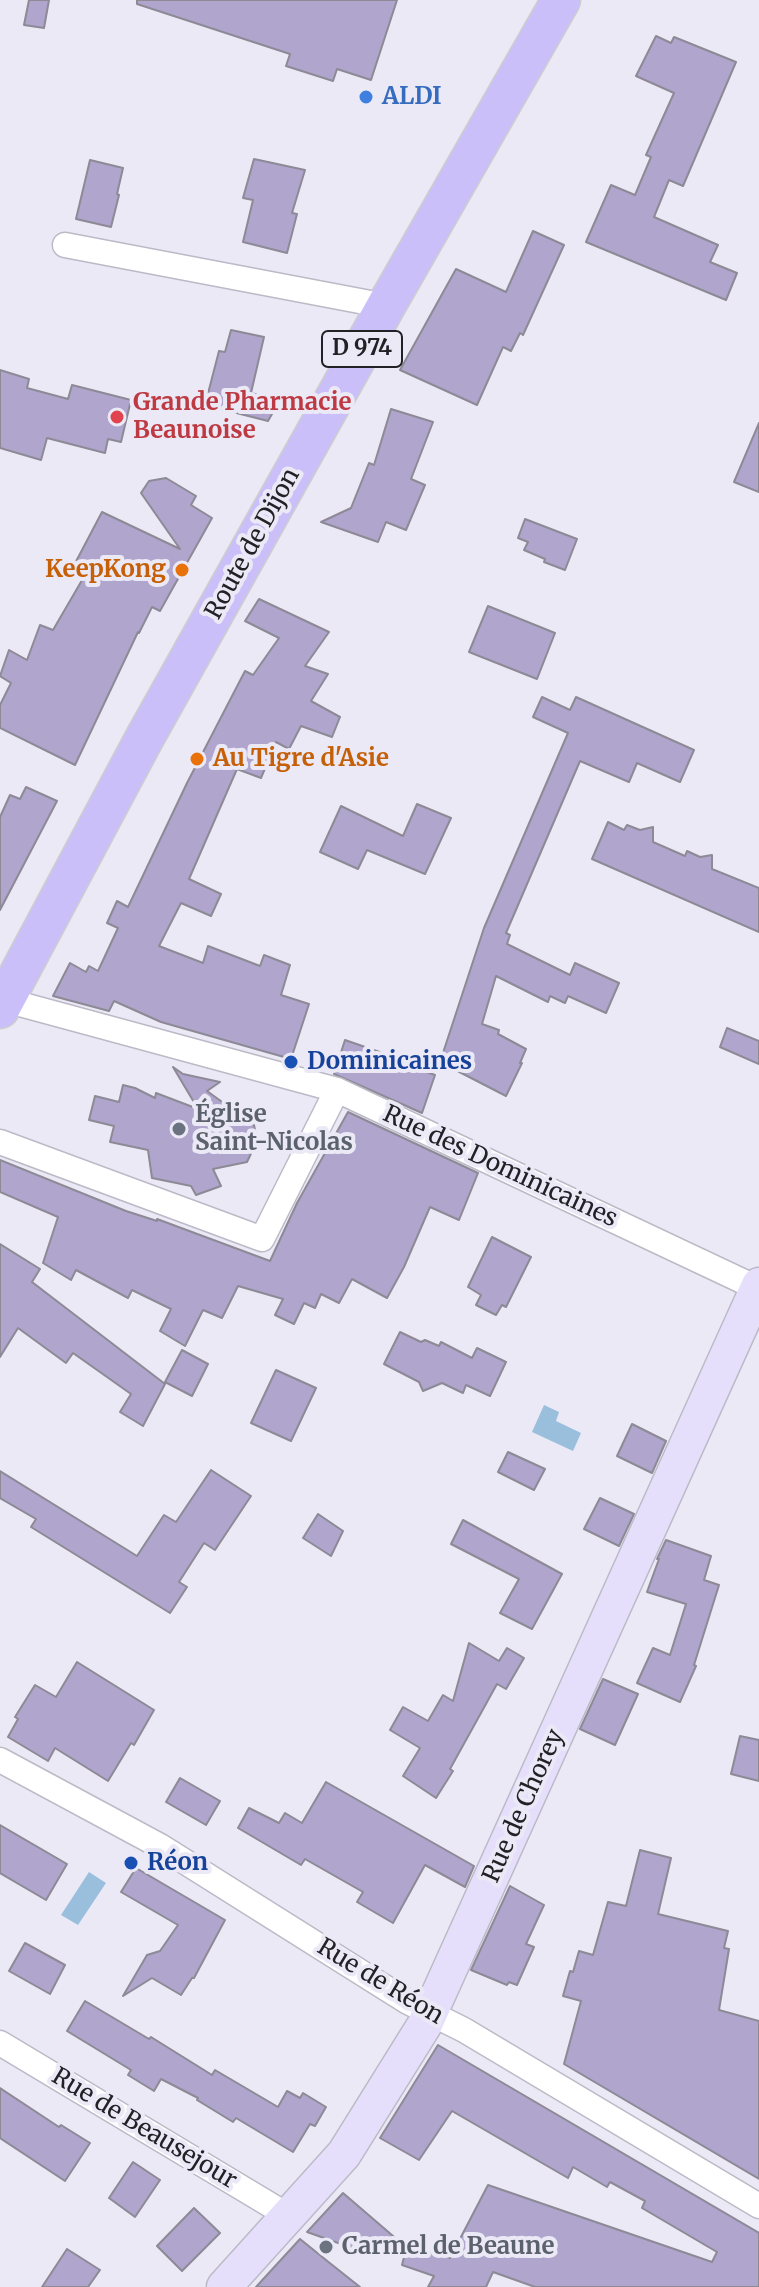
<!DOCTYPE html>
<html>
<head>
<meta charset="utf-8">
<style>
	body { margin:0 }
	canvas { display:block; background:#ece9f7 }
</style>
</head>
<body>
<canvas width="759" height="2287"></canvas>
<script>
const ctx = document.querySelector('canvas').getContext('2d');
ctx.lineJoin = 'round';
function fill(path, color) { ctx.fillStyle = color; ctx.fill(path, 'evenodd'); }
const toPath = rows => new Path2D(rows.map(r => 'M' + r).join(''));
function stroke(path, color, width, dash) { ctx.strokeStyle = color; ctx.lineWidth = width; ctx.lineCap = dash ? 'butt' : 'round'; ctx.setLineDash(dash || []); ctx.stroke(path); }
function drawText(font, color, halo, rows, align = 'center') {
  ctx.font = font + ' Merriweather,serif'; ctx.lineWidth = 8; ctx.setLineDash([]); ctx.textBaseline = 'middle'; ctx.strokeStyle = halo; ctx.fillStyle = color; for (const [text, x, y, turn = 0] of rows) {
    ctx.save(); ctx.translate(x, y); ctx.rotate((+turn || 0) * Math.PI / 180); ctx.textAlign = isNaN(turn) ? turn : align; if (halo) ctx.strokeText(text, 0, 0); ctx.fillText(text, 0, 0); ctx.restore();
  }
}
const water = toPath([
	[544,1405,559,1412,556,1421,581,1433,573,1451,532,1432],
	[89,1872,106,1883,78,1925,61,1915]
]);
const building = toPath([
	[29,0,49,0,44,28,24,25,29,0],
	[137,0,397,0,371,80,337,69,333,81,286,66,290,54,137,4,137,0],
	[656,36,671,43,674,37,736,62,683,186,669,180,654,217,718,245,710,262,737,273,726,300,586,242,611,185,635,195,651,157,646,155,674,93,636,76,656,36],
	[254,159,305,170,292,213,297,214,287,253,243,242,253,200,243,198,254,159],
	[90,160,123,168,117,194,119,195,111,227,76,219,90,160],
	[533,231,564,245,523,335,520,333,511,351,503,347,477,405,400,370,456,269,506,292,533,231],
	[231,330,264,337,251,393,280,400,268,421,205,405,219,351,225,352,231,330],
	[0,370,29,379,27,388,68,399,72,385,131,400,121,442,108,439,105,453,47,438,41,460,0,448,0,370],
	[391,409,433,422,411,479,425,485,406,530,386,522,378,542,321,522,351,508,369,463,374,465,391,409],
	[759,423,759,492,734,482,759,423],
	[166,478,196,496,191,505,212,518,160,611,152,607,139,633,138,632,75,765,0,728,0,705,11,683,0,676,9,650,27,660,40,625,53,630,85,575,72,569,102,512,180,549,141,493,149,481,166,478],
	[525,519,577,539,565,570,544,562,545,559,524,550,528,542,518,538,525,519],
	[259,599,329,632,305,666,328,674,311,701,340,717,332,737,301,726,289,749,276,742,261,778,237,769,189,879,221,894,211,916,181,903,159,946,203,963,208,946,260,966,264,955,290,965,281,995,309,1004,291,1059,161,1022,114,1001,109,1011,53,996,70,963,86,972,89,966,98,971,118,928,107,923,117,901,128,907,187,783,245,671,253,675,279,638,245,621,259,599],
	[488,606,555,633,537,679,469,652,488,606],
	[542,697,570,710,576,697,694,750,680,782,637,763,629,782,580,761,506,933,510,935,507,944,570,975,575,963,619,983,606,1013,568,996,565,1003,550,996,548,1002,496,976,482,1024,499,1030,498,1034,526,1049,520,1063,522,1063,506,1096,440,1062,484,928,568,733,533,717,542,697],
	[26,787,57,801,0,910,0,817,10,795,20,799,26,787],
	[417,804,451,818,425,874,367,850,358,869,320,852,341,806,403,836,417,804],
	[608,822,624,830,627,825,640,830,653,827,653,842,685,856,687,851,700,857,712,855,712,869,759,888,759,932,592,859,608,822],
	[727,1028,759,1041,759,1064,720,1047,727,1028],
	[345,1040,394,1057,393,1060,435,1075,422,1113,334,1074,345,1040],
	[173,1067,183,1074,220,1082,207,1091,254,1125,257,1141,247,1162,213,1169,221,1186,196,1195,191,1186,152,1178,148,1150,110,1142,114,1126,89,1120,95,1096,119,1102,123,1085,135,1088,155,1098,156,1093,198,1109,173,1067],
	[348,1112,478,1173,459,1220,430,1207,404,1267,387,1298,352,1279,339,1303,321,1294,315,1308,304,1303,294,1324,275,1315,283,1299,238,1286,222,1318,203,1310,185,1346,160,1331,171,1309,132,1290,128,1298,76,1270,71,1280,43,1263,58,1217,0,1192,0,1160,126,1211,157,1221,157,1219,270,1261,297,1203,348,1112],
	[492,1237,531,1257,506,1307,502,1305,496,1315,476,1305,481,1295,468,1287,492,1237],
	[0,1244,40,1269,32,1282,165,1384,143,1426,120,1412,131,1394,73,1353,66,1363,18,1328,0,1357,0,1244],
	[400,1332,421,1342,425,1340,439,1346,441,1342,472,1358,477,1348,506,1362,490,1396,466,1385,463,1393,442,1383,423,1391,419,1382,384,1364,400,1332],
	[182,1350,208,1364,192,1396,165,1382,182,1350],
	[276,1370,316,1388,291,1441,251,1423,276,1370],
	[632,1424,666,1441,652,1473,617,1456,632,1424],
	[508,1452,545,1469,534,1490,498,1472,508,1452],
	[211,1470,251,1496,215,1550,204,1543,179,1582,187,1587,170,1613,31,1527,36,1519,0,1498,0,1471,137,1556,164,1515,176,1522,211,1470],
	[600,1498,634,1514,619,1546,584,1529,600,1498],
	[318,1514,343,1531,331,1556,303,1538,318,1514],
	[463,1520,562,1574,532,1629,500,1613,519,1579,451,1544,463,1520],
	[666,1540,711,1556,704,1580,719,1585,694,1665,696,1666,680,1702,637,1683,653,1648,670,1655,686,1604,647,1592,659,1559,657,1559,666,1540],
	[469,1643,499,1661,507,1648,524,1658,506,1689,497,1684,450,1769,453,1771,436,1798,403,1776,420,1748,390,1730,403,1707,428,1721,443,1695,453,1701,469,1643],
	[77,1662,154,1710,134,1745,131,1743,108,1781,55,1748,48,1761,8,1737,18,1719,15,1717,35,1685,56,1697,77,1662],
	[603,1679,638,1694,615,1745,580,1729,603,1679],
	[740,1736,759,1740,759,1781,731,1774,740,1736],
	[180,1778,220,1801,206,1825,166,1802,180,1778],
	[326,1782,474,1866,465,1887,425,1865,393,1923,357,1902,363,1892,305,1859,301,1865,238,1828,249,1808,279,1823,285,1813,302,1823,326,1782],
	[0,1825,67,1864,46,1900,0,1873,0,1825],
	[640,1850,671,1858,658,1914,728,1931,724,1948,729,1949,719,2010,759,2021,759,2179,564,2064,581,2001,563,1996,570,1971,573,1972,579,1951,593,1955,608,1902,626,1906,640,1850],
	[136,1868,225,1920,194,1978,192,1978,181,1995,152,1978,123,1996,147,1955,160,1951,178,1925,121,1892,136,1868],
	[510,1886,544,1905,526,1944,534,1947,517,1985,509,1982,507,1985,471,1970,510,1886],
	[25,1943,65,1965,50,1994,9,1971,25,1943],
	[85,2001,149,2039,151,2037,212,2075,215,2070,278,2107,287,2091,300,2098,303,2093,326,2107,315,2126,310,2124,293,2152,236,2118,233,2122,197,2100,198,2098,161,2079,154,2091,128,2075,131,2070,67,2031,85,2001],
	[438,2045,759,2233,759,2287,535,2287,493,2272,486,2287,428,2287,434,2276,402,2265,404,2257,368,2239,358,2250,307,2232,343,2193,407,2248,408,2244,450,2258,488,2185,712,2262,717,2252,642,2208,645,2201,610,2182,607,2187,573,2167,568,2178,452,2111,419,2160,380,2138,438,2045],
	[0,2088,59,2127,61,2125,90,2143,65,2181,0,2138,0,2088],
	[133,2162,160,2180,135,2217,109,2198,133,2162],
	[194,2208,220,2233,182,2271,157,2246,194,2208],
	[300,2239,331,2264,360,2287,256,2287,300,2239],
	[67,2249,100,2270,88,2287,42,2287,67,2249]
]);
const street = toPath([
	[65,245,386,306],
	[5,1000,337,1090,757,1288],
	[0,1142,262,1239,337,1090],
	[0,1760,160,1846,408,2002,464,2030,759,2206],
	[0,2043,287,2215]
]);
const secondary = toPath([
	[224,2287,344,2154,425,2024,759,1285]
]);
const primary = toPath([
	[0,1009,144,739,386,306,561,0]
]);
const markers = [
	[366,97,8,"#3f7fe0"],
	[117,417,8,"#e0444e"],
	[182,570,8,"#e8710a"],
	[197,759,8,"#e8710a"],
	[291,1062,8,"#1a4fb4"],
	[179,1129,8,"#6b7280"],
	[131,1863,8,"#1a4fb4"],
	[326,2247,8,"#6b7280"]
];
const shields = [
	[362,349,80]
];
const shieldNames = [
	["D 974",362,349]
];
const shopNames = [
	["ALDI",382,97]
];
const healthNames = [
	["Grande Pharmacie",133,403],
	["Beaunoise",133,431]
];
const streetNames = [
	["Route de Dijon",253,544,-61],
	["Rue des Dominicaines",500,1167,25],
	["Rue de Chorey",524,1806,-66],
	["Rue de Réon",380,1982,31],
	["Rue de Beausejour",144,2129,31]
];
const foodNames = [
	["KeepKong",166,570],
	["Au Tigre d'Asie",213,759,"left"]
];
const transitNames = [
	["Dominicaines",307,1062],
	["Réon",147,1863]
];
const worshipNames = [
	["Église",195,1115],
	["Saint-Nicolas",195,1143],
	["Carmel de Beaune",342,2247]
];
fill(water, '#99bfdc');
fill(building, '#afa5cd');
stroke(building, '#8d8a96', 2);
stroke(street, '#bcbac6', 27);
stroke(secondary, '#bcbac6', 37);
stroke(primary, '#cececf', 41);
stroke(street, '#fff', 24);
stroke(secondary, '#e5dffc', 34);
stroke(primary, '#cabff8', 38);
for (const [x, y, r, color] of markers) { const dot = new Path2D(); dot.arc(x, y, r, 0, 2 * Math.PI); ctx.fillStyle = color; ctx.fill(dot); stroke(dot, '#ece9f7', 3); }
for (const [x, y, w] of shields) { const box = new Path2D(); box.roundRect(x - w / 2, y - 18, w, 36, 6); ctx.fillStyle = '#ece9f7'; ctx.fill(box); stroke(box, '#222126', 2); }
drawText('bold 22px', '#222126', null, shieldNames);
drawText('bold 24px', '#366cbe', '#ece9f7', shopNames, 'left');
drawText('bold 24px', '#be3a42', '#ece9f7', healthNames, 'left');
drawText('24px', '#222126', '#ece9f7', streetNames);
drawText('bold 24px', '#c56008', '#ece9f7', foodNames, 'right');
drawText('bold 24px', '#164399', '#ece9f7', transitNames, 'left');
drawText('bold 24px', '#5b616d', '#ece9f7', worshipNames, 'left');
</script>
</body>
</html>
